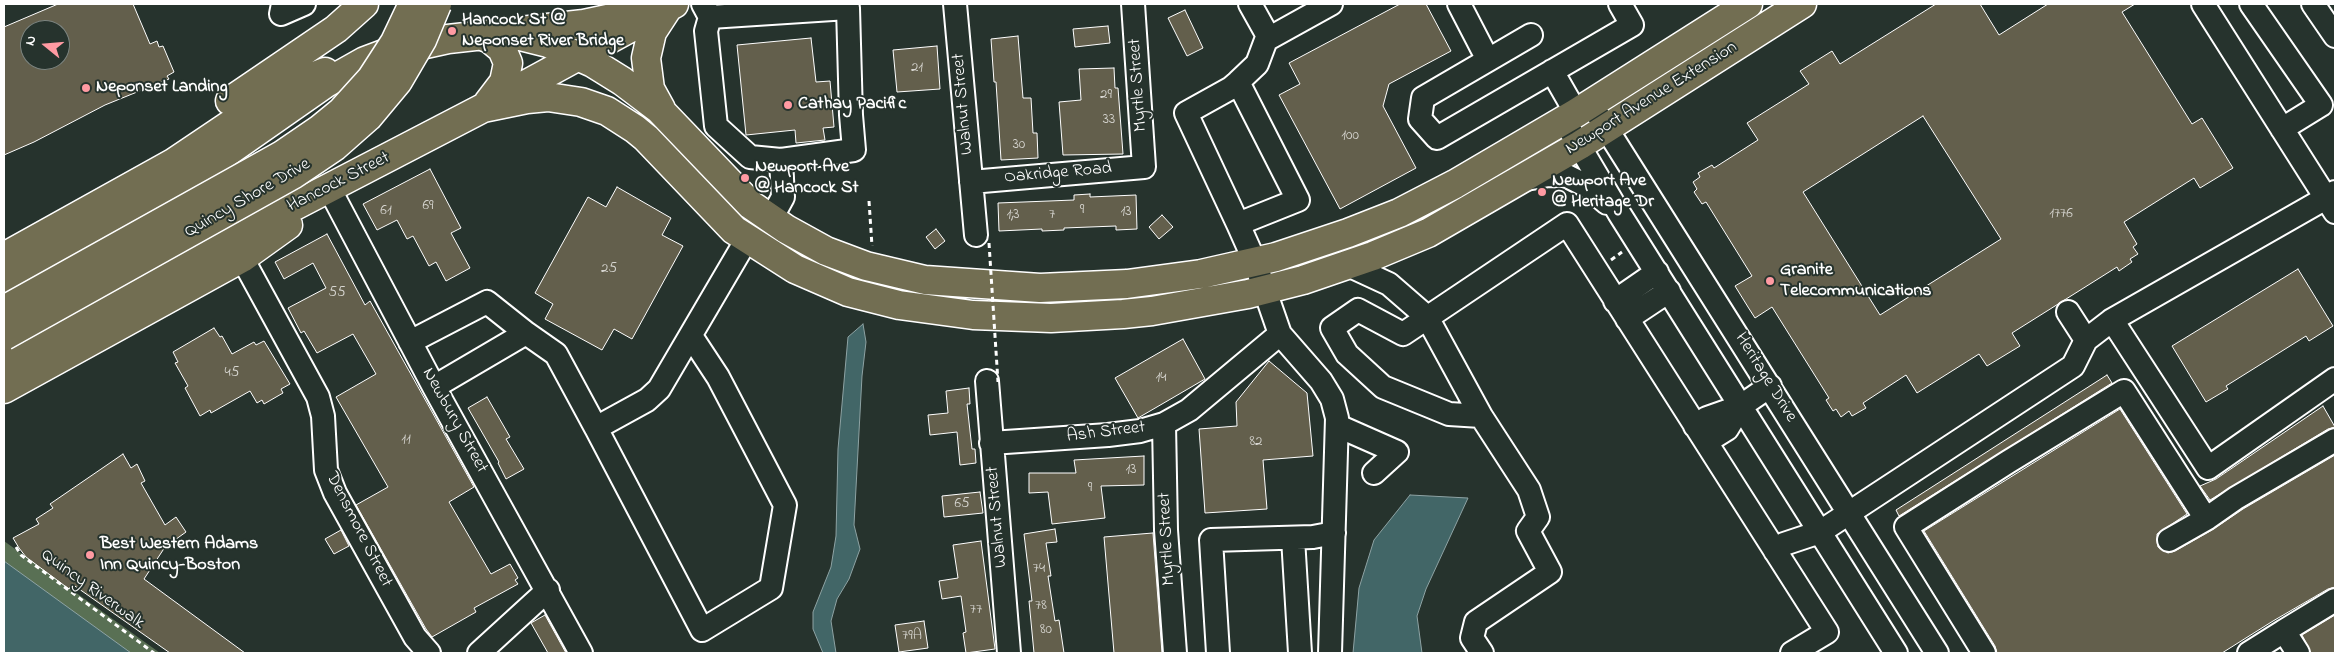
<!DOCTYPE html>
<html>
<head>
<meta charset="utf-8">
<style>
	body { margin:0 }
	#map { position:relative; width:2339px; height:657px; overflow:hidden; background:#26332d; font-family:"Indie Flower",sans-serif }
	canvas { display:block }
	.frame { position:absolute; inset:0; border:5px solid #fff; pointer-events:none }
	.north { position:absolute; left:20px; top:20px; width:50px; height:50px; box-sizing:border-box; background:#26332d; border:1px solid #7d8581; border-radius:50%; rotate:287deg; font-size:14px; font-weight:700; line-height:20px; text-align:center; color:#fff }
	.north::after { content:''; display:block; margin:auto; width:18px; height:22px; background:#ff9aa2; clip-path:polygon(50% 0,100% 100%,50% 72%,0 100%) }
</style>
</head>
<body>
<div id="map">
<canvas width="2339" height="657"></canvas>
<div class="frame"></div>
<div class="north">N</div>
</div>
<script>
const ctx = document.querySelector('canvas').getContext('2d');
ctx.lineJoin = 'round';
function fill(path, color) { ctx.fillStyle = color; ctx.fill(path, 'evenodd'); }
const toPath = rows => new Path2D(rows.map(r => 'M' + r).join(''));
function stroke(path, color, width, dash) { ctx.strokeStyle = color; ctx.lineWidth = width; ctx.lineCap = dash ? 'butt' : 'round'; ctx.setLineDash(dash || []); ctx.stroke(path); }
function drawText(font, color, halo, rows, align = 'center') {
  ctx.font = font + ' "Indie Flower",sans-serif'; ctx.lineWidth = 4; ctx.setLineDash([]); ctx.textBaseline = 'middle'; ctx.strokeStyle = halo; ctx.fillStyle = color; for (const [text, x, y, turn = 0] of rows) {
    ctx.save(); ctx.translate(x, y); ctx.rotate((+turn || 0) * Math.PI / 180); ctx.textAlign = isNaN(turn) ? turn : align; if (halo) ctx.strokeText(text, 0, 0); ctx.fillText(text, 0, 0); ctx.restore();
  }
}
const green = toPath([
	[4,541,160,653,4,653]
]);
const water = toPath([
	[863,324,866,342,862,376,854,525,860,549,849,579,837,599,831,621,836,653,823,653,813,629,813,612,831,567,836,536,838,449,848,337,863,324],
	[1410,495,1468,498,1426,589,1417,616,1422,653,1353,653,1359,588,1374,540,1410,495],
	[4,561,131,653,4,653,4,561]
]);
const building = toPath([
	[58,4,133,4,150,44,157,41,159,47,163,46,174,72,167,76,169,79,105,105,34,142,4,155,4,27,58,4],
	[30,30,60,30,60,60,30,60,30,30],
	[1400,4,1426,4,1451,51,1389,84,1383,106,1416,168,1340,209,1279,95,1300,84,1289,63,1400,4],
	[1936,4,1980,4,1999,35,2048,4,2135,4,2122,12,2192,124,2202,118,2233,168,2200,188,2194,178,2124,222,2137,244,2133,247,2138,254,2130,259,2132,262,2119,271,2117,267,2012,333,2020,346,1987,366,1979,354,1917,393,1906,375,1863,403,1866,408,1852,416,1849,411,1841,417,1836,409,1833,411,1826,400,1829,398,1772,307,1755,318,1748,307,1735,286,1752,276,1706,202,1702,204,1694,192,1697,189,1693,182,1700,177,1698,173,1712,165,1714,168,1758,140,1747,123,1809,84,1800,71,1832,51,1840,64,1936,4],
	[1923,116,2001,239,1880,315,1803,192,1923,116],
	[1185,10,1203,48,1187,56,1168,18,1185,10],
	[1108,26,1110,43,1075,47,1073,29,1108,26],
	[1018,36,1023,98,1031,98,1033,133,1037,133,1038,158,1001,160,996,82,994,82,991,39,1018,36],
	[811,38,816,82,830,81,834,127,823,128,825,140,796,143,795,130,746,135,737,45,811,38],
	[937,46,940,89,897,92,893,50,937,46],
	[1114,68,1115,88,1118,88,1123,154,1063,155,1059,102,1081,100,1079,69,1114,68],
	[430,169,461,228,451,233,470,268,446,281,436,262,429,266,413,236,407,239,397,220,377,230,363,204,430,169],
	[617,187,671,218,662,235,683,246,632,339,614,329,602,350,545,319,553,304,535,293,588,197,606,207,617,187],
	[1090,194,1090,197,1136,195,1137,229,1116,230,1116,226,1064,228,1064,230,1042,231,1042,229,999,231,998,203,1074,200,1074,195,1090,194],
	[1162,215,1173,227,1159,239,1149,227,1162,215],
	[936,229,945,241,935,249,926,237,936,229],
	[327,234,365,305,370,301,474,487,449,502,491,574,510,564,518,578,515,580,518,584,474,608,476,612,432,637,426,629,356,505,388,487,336,397,376,374,353,334,317,353,304,331,301,333,288,308,326,288,313,263,284,279,275,262,327,234],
	[2298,269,2333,326,2309,341,2306,336,2226,386,2228,389,2206,402,2172,346,2298,269],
	[214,328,220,337,222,336,232,354,254,342,256,345,264,341,290,384,281,389,283,393,264,404,262,400,257,403,250,391,211,413,210,410,200,416,185,388,188,386,175,363,178,362,173,352,214,328],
	[1183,339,1205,379,1138,418,1115,378,1183,339],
	[1269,361,1307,393,1313,456,1263,460,1267,509,1205,513,1199,429,1237,426,1236,402,1269,361],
	[2107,375,2112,383,1899,516,1896,510,2107,375],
	[969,388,970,404,967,404,972,449,975,449,976,463,960,465,957,432,930,435,928,415,948,413,946,391,969,388],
	[487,397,510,437,506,439,524,469,506,479,498,463,499,462,468,408,487,397],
	[2323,406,2335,427,2328,429,2210,500,2200,486,2216,479,2323,406],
	[2120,409,2187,514,2157,534,2158,547,2168,553,2175,551,2212,530,2243,509,2335,455,2335,587,2328,589,2273,621,2222,653,1997,653,1995,646,1924,531,2120,409],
	[123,454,131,468,137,464,145,481,141,483,165,525,176,517,186,532,165,547,144,579,245,653,170,653,72,584,69,589,26,557,19,548,13,538,39,524,36,519,53,508,50,504,123,454],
	[1144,456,1144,485,1101,486,1105,518,1052,524,1048,492,1029,493,1029,473,1076,473,1074,460,1144,456],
	[980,492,983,513,944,517,942,496,980,492],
	[1055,529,1057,542,1046,543,1051,576,1048,576,1055,621,1059,620,1064,653,1034,653,1029,601,1032,601,1024,534,1055,529],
	[341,530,349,546,334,554,325,539,341,530],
	[1153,533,1162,653,1114,653,1104,537,1153,533],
	[981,541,995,649,966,653,963,633,966,632,961,596,942,599,939,581,958,578,953,545,981,541],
	[545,615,566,653,548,653,531,623,545,615],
	[2335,615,2335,653,2311,653,2302,635,2335,615],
	[924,621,928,648,899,652,895,625,924,621]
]);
const path = toPath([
	[869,201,872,246],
	[1611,260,1622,252],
	[16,547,21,555,154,653]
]);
const minor = toPath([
	[283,4,281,14,304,4],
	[703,4,710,17,706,31,716,126,750,157,781,160,783,197,771,219],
	[955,4,976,235],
	[1250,4,1269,38],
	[1459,4,1488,60],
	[2203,4,2326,198,2335,192],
	[2251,4,2321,105,2282,129],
	[2313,4,2335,36],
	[710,17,848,8],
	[1531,35,1423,98,1420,119,1437,138,1632,25,1620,4],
	[1552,71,1576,113],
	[1238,82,1298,200,1238,224,1186,113,1231,88,1238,82,1257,64,1266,40,1331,4],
	[1591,104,1937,653],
	[1564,120,1619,213,1896,653],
	[781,160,854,150,851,115,848,8,846,4],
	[1526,179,1549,175,1567,176,1587,186,1607,203],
	[971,182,1144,167,1133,4],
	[329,188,434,387,581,653],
	[1238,224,1255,262,1280,334,1321,381,1332,399,1337,418,1330,653],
	[242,258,318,397,323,416,326,470,335,493,415,637,429,653],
	[1348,265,1389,284,1427,317,1481,416],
	[1615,301,1657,272],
	[2068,312,2086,340],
	[1627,319,1669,291],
	[2112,320,2208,468,2335,379],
	[410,342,487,302,526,333],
	[987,381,1009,653],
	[434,387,526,333,556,354,596,428,647,400,659,389,747,239],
	[1164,424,1166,530,1175,653],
	[1338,426,1397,452,1374,473],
	[1695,426,1707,418,1741,406,1770,386],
	[596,428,702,630,771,588,785,505,718,377,691,336],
	[1706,442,1727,429,1741,406],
	[991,443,1108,435,1140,431,1164,424,1189,410,1280,334],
	[1293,538,1300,653],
	[2169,540,2206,519],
	[1775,551,1784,544,1820,532,2073,366,2086,340,2112,320,2326,198,2335,212],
	[2284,631,2335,600],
	[479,653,548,590],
	[1218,653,1211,540,1313,537,1334,533],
	[1482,653,1472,638,1476,622,1550,572,1528,531,1538,517,1529,490,1481,416,1449,414,1383,387,1347,354,1332,328,1358,310,1403,334,1567,224,1827,632,1792,653],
	[1984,653,1906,527,2008,462,2124,391,2206,519,2236,498,2335,440],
	[2249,653,2284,631,2298,653]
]);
const major = toPath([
	[497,34,520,36,548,43,593,63,622,81,659,109,751,205,786,229,826,251,866,266,925,280,1040,288,1127,284,1201,274,1276,257,1348,233,1399,213,1455,184,1576,113,1748,4],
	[482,36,490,39,502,49,508,63,504,82,488,103],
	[230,101,336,29,364,4],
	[483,108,527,99,548,97,581,102,607,111,635,129,646,138,734,230,795,269,848,292,899,305,973,315,1051,318,1123,314,1152,311,1248,294,1303,280,1373,256,1428,233,1580,145,1802,4],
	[661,109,650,89,646,58,652,32,667,9],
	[4,257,173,163,286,87,325,72],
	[4,280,203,169,326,83,365,61,389,52,448,39,584,24,640,12],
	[4,362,148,282,483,108,674,4],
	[4,389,242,258,288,225]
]);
const pathBridge = toPath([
	[989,243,998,382]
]);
const majorBridge = toPath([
	[4,310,282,155,320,129,342,111,371,79,395,42,413,4],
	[4,336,294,174,334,147,368,117,398,81,422,40,437,4]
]);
const markers = [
	[452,31,5,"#ff9aa2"],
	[86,88,5,"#ff9aa2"],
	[788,105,5,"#ff9aa2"],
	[745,178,5,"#ff9aa2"],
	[1542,192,5,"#ff9aa2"],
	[1770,281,5,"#ff9aa2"],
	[90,555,5,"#ff9aa2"]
];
const numberNames = [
	["21",917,69],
	["29",1106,96],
	["33",1109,121],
	["100",1350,137],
	["30",1019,146],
	["69",428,207],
	["9",1082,211],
	["61",386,212],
	["13",1126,213],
	["1776",2061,215],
	["1;3",1013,216],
	["7",1052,216],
	["25",609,270],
	["55",337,294],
	["45",232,374],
	["14",1161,379],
	["11",406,441],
	["82",1256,443],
	["13",1131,471],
	["9",1090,489],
	["65",962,505],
	["74",1039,570],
	["78",1041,607],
	["77",976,611],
	["80",1046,631],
	["79A",912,637]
];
const poiNames = [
	["Hancock St @",462,21],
	["Neponset River Bridge",462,42],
	["Neponset Landing",96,88],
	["Cathay Pacific",798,105],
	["Newport Ave",755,168],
	["@ Hancock St",755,189],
	["Newport Ave",1552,182],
	["@ Heritage Dr",1552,203],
	["Granite",1780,271],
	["Telecommunications",1780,292],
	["Best Western Adams",100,545],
	["Inn Quincy-Boston",100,566]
];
const streetNames = [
	["Myrtle Street",1139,85,-94],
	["Newport Avenue Extension",1652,99,-32],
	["Walnut Street",964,104,-95],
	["Oakridge Road",1058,174,-5],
	["Hancock Street",339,183,-27],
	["Quincy Shore Drive",248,199,-30],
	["Heritage Drive",1765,378,58],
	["Newbury Street",454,421,61],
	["Ash Street",1106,433,-7],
	["Walnut Street",998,517,-95],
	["Densmore Street",358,530,63],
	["Myrtle Street",1168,539,-93],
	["Quincy Riverwalk",92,590,36]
];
fill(green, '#597054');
fill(water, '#426667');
stroke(water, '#8ea3a4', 1);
fill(building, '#635f4c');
stroke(building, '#fff', 1);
stroke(minor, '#fff', 26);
stroke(major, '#fff', 31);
stroke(path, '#fff', 3, [5, 4]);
stroke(minor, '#26332d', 22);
stroke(major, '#726e52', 28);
stroke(majorBridge, '#fff', 31, []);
stroke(pathBridge, '#fff', 3, [5, 4]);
stroke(majorBridge, '#726e52', 28);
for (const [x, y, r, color] of markers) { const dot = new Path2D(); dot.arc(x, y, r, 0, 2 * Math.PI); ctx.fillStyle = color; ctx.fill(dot); stroke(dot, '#26332d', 2); }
drawText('15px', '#d8d7d2', null, numberNames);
drawText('bold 18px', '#fff', '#26332d', poiNames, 'left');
drawText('18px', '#fff', '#26332d', streetNames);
</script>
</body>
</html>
